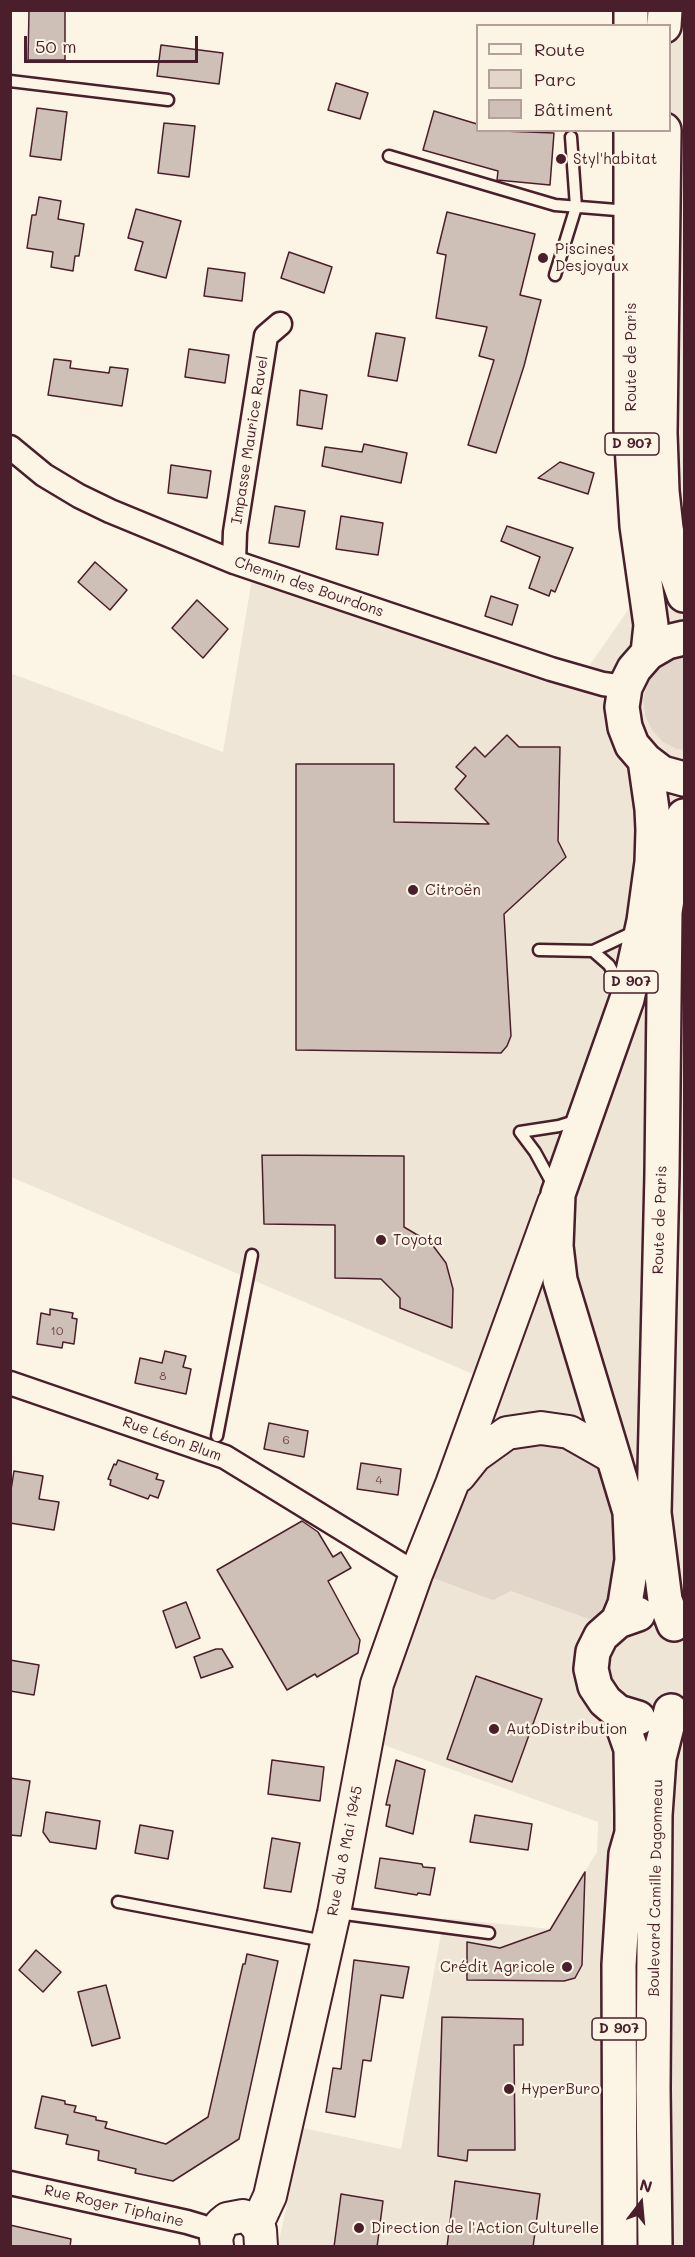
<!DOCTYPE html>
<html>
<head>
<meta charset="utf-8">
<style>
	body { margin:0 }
	#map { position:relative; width:695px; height:2257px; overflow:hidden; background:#fcf5e5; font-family:Mali,sans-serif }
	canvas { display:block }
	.frame { position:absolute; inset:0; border:12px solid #4a1f2b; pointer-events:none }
	.legend { position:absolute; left:476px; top:24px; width:195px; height:108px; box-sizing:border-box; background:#fcf5e5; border:2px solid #b59f9b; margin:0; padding:8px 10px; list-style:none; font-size:18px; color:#4a1f2b }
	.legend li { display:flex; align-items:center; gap:12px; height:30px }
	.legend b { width:30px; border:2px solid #b59f9b }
	.north { position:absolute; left:611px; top:2173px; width:60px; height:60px; -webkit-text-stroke:4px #fcf5e5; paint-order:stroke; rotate:16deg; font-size:16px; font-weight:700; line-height:24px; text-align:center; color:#4a1f2b }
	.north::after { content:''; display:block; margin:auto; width:21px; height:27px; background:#4a1f2b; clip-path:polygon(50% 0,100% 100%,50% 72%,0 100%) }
	.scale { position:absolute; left:24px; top:36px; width:174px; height:27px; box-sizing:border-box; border:3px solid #4a1f2b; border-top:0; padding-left:8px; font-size:18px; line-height:21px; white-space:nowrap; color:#4a1f2b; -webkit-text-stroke:4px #fcf5e5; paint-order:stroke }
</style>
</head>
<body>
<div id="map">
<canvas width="695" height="2257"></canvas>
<div class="frame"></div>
<ul class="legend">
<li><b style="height:8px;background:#fcf5e5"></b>Route</li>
<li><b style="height:16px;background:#e2d5ca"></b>Parc</li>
<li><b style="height:16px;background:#cfc0b7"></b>Bâtiment</li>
</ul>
<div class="north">N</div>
<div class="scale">50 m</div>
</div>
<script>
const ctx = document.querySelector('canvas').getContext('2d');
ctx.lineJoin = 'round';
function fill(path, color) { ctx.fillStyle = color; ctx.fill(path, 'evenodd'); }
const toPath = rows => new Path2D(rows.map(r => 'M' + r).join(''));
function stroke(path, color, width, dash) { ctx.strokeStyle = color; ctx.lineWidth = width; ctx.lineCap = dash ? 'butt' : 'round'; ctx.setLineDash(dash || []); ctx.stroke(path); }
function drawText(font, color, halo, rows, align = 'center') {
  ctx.font = font + ' Mali,sans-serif'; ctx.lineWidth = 4.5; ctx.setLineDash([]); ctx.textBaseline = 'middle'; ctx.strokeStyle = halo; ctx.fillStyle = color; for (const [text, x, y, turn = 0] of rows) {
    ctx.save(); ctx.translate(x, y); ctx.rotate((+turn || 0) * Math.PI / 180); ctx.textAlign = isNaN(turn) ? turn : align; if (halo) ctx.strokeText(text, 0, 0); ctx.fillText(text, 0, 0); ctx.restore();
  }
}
const built = toPath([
	[613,11,684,11,684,2246,278,2246,303,2128,401,2149,444,1918,550,1929,597,1852,598,1822,353,1734,473,1374,11,1177,10,673,223,752,253,573,589,666,655,571,670,130,670,26,614,25]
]);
const green = toPath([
	[684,656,684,750,677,749,663,742,652,730,645,715,643,700,647,684,656,671,668,661],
	[548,1439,599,1464,624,1527,610,1610,599,1617,589,1619,511,1591,493,1600,433,1578,463,1493,504,1446]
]);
const building = toPath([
	[29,10,65,10,65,60,28,60,29,10],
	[161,45,223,53,219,84,157,76,161,45],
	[336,83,368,93,360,119,328,110,336,83],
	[37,108,67,112,61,160,30,156,37,108],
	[434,111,477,124,477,130,554,133,550,185,497,180,498,171,423,150,434,111],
	[164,123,195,126,189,177,158,173,164,123],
	[39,197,61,201,58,219,84,224,79,256,75,256,73,271,51,267,53,252,27,248,32,215,36,215,39,197],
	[136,209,181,221,166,278,135,270,143,242,128,238,136,209],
	[447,212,535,234,520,295,541,300,524,366,496,453,468,445,494,360,479,356,487,327,436,318,446,255,437,253,447,212],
	[289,252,332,267,324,293,281,278,289,252],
	[208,268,245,273,242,301,204,296,208,268],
	[376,333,405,338,397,381,368,376,376,333],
	[189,349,229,355,225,383,185,377,189,349],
	[54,359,71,361,70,368,109,373,110,367,128,369,122,406,48,395,54,359],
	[300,390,327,395,322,429,297,425,300,390],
	[364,444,407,453,401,483,322,466,325,447,362,452,364,444],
	[560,462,594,473,588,494,538,478,560,462],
	[171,465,211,471,207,498,168,493,171,465],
	[275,506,305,511,299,547,269,543,275,506],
	[341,516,383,523,378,555,336,549,341,516],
	[507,526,573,548,555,592,551,590,549,596,529,588,540,557,501,541,507,526],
	[95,562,127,590,110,610,78,582,95,562],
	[491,596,518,605,512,625,485,616,491,596],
	[197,600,228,629,203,658,172,628,197,600],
	[507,735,519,747,560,747,558,841,566,857,504,914,511,1036,507,1046,501,1053,296,1050,296,764,394,764,394,822,489,824,455,789,466,776,456,767,475,747,485,757,507,735],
	[262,1155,404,1156,404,1227,431,1243,446,1263,453,1289,452,1328,400,1308,400,1298,381,1279,335,1278,335,1225,264,1224,262,1155],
	[50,1309,73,1313,72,1318,77,1319,74,1344,63,1342,62,1348,37,1344,41,1313,50,1315,50,1309],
	[165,1351,186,1356,183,1367,191,1369,186,1394,135,1383,140,1358,162,1363,165,1351],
	[269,1423,308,1431,304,1457,264,1449,269,1423],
	[118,1460,158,1474,156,1479,164,1481,158,1498,150,1495,148,1499,110,1485,111,1480,108,1479,114,1464,116,1465,118,1460],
	[361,1463,401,1469,398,1495,357,1489,361,1463],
	[14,1471,43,1476,39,1499,59,1502,54,1530,10,1523,10,1496,14,1471],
	[302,1521,318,1532,333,1557,341,1552,351,1568,328,1581,360,1640,358,1653,317,1677,315,1674,287,1690,217,1570,302,1521],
	[186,1602,200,1638,176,1648,163,1611,186,1602],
	[216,1649,222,1649,233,1667,201,1678,194,1657,216,1649],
	[10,1660,39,1665,34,1695,10,1691,10,1660],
	[476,1676,542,1699,512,1782,447,1759,476,1676],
	[272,1760,324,1767,320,1801,268,1794,272,1760],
	[396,1760,425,1770,413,1834,386,1826,390,1805,386,1805,396,1760],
	[10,1778,30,1781,21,1836,10,1835,10,1778],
	[46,1812,100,1821,96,1849,50,1842,43,1832,46,1812],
	[475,1815,532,1824,528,1850,470,1842,475,1815],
	[140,1825,173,1831,168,1859,135,1853,140,1825],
	[272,1838,300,1843,291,1892,264,1888,272,1838],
	[380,1858,422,1864,423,1867,435,1868,430,1895,418,1893,417,1895,375,1888,380,1858],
	[585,1872,582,1965,575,1978,564,1981,467,1980,467,1942,500,1948,550,1930,585,1872],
	[36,1950,61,1972,43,1992,19,1970,36,1950],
	[247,1954,278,1961,239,2139,173,2181,135,2173,136,2169,98,2160,99,2151,66,2144,68,2135,35,2128,42,2096,65,2101,65,2104,76,2106,74,2112,96,2117,96,2120,107,2122,105,2128,166,2144,208,2117,243,1964,245,1964,247,1954],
	[354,1960,409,1967,403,1998,381,1995,371,2061,363,2060,355,2117,326,2112,333,2068,341,2069,354,1960],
	[106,1985,120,2038,92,2046,78,1992,106,1985],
	[442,2017,523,2019,523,2045,514,2045,515,2150,468,2150,467,2161,438,2156,442,2017],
	[455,2181,540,2194,533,2247,447,2247,455,2181],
	[341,2194,383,2201,377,2247,334,2247,341,2194],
	[10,2225,71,2239,70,2247,10,2247,10,2225]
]);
const lane = toPath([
	[10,81,168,100],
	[389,156,555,205,629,211],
	[555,275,576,207,571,137],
	[539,950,593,951,627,935,635,929],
	[593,951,609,965,622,988],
	[553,1185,535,1152,520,1132,559,1126,578,1120],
	[217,1436,252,1255],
	[118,1902,324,1941],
	[337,1913,489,1933]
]);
const street = toPath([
	[10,447,44,475,79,496,110,511,234,562,551,669,603,684,625,687],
	[234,562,235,532,266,336,280,324],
	[10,1383,225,1457,416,1574],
	[10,2183,187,2222,217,2231]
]);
const secondary = toPath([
	[459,1476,475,1456,507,1433,541,1428,569,1432,613,1457],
	[257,2224,270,2196,334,1913,377,1684,416,1574,452,1484,554,1203],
	[217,2246,216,2238,221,2224,227,2219,243,2216,251,2219,260,2230,261,2246]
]);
const primary = toPath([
	[631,10,631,26],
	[664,26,665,10],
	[631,130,631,429,637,526,651,625,648,653],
	[664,130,660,433,662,491,666,528,672,561,684,595],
	[684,638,667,642,648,653,634,669,625,687,622,707,625,727,632,745,645,760,662,773,684,779],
	[638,1614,618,1621,601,1636,593,1652,591,1669,595,1686,605,1701,618,1712,638,1718],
	[618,1621,625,1604,632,1560,630,1512,560,1280,556,1246,558,1194,627,999,644,921,652,862,653,830,652,809,645,760],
	[674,1624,665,1600,654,1513,662,1174,665,912,672,866,684,816],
	[618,1712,631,1749,632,1814,632,1833,626,1854,619,1965,620,2246],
	[655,2246,653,2089,655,1815,659,1758,671,1711]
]);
const markers = [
	[561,159,6,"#4a1f2b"],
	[543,258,6,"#4a1f2b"],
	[413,890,6,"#4a1f2b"],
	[381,1240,6,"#4a1f2b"],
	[494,1729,6,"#4a1f2b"],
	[567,1967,6,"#4a1f2b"],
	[509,2089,6,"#4a1f2b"],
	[359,2228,6,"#4a1f2b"]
];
const numberNames = [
	["10",57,1331],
	["8",163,1376],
	["6",286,1440],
	["4",379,1480]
];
const shields = [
	[632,444,54],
	[631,982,54],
	[619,2029,54]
];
const shieldNames = [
	["D 907",632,444],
	["D 907",631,982],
	["D 907",619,2029]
];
const poiNames = [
	["Styl'habitat",573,159],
	["Piscines",555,249],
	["Desjoyaux",555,266],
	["Citroën",425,890],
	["Toyota",393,1240],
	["AutoDistribution",506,1729],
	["Crédit Agricole",555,1967,"right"],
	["HyperBuro",521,2089],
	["Direction de l'Action Culturelle",371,2228]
];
const streetNames = [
	["Route de Paris",631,357,-90],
	["Impasse Maurice Ravel",250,440,-81],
	["Chemin des Bourdons",309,587,19],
	["Route de Paris",660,1220,-88],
	["Rue Léon Blum",172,1439,20],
	["Rue du 8 Mai 1945",345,1851,-79],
	["Boulevard Camille Dagonneau",656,1888,-89],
	["Rue Roger Tiphaine",114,2206,13]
];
fill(built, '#eee5d7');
fill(green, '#e2d5ca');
fill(building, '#cfc0b7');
stroke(building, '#4a1f2b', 1.5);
stroke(lane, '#4a1f2b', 15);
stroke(street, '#4a1f2b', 27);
stroke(secondary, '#4a1f2b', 36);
stroke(primary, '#4a1f2b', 38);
stroke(lane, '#fcf5e5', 10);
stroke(street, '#fcf5e5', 22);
stroke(secondary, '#fcf5e5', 32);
stroke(primary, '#fcf5e5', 33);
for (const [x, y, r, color] of markers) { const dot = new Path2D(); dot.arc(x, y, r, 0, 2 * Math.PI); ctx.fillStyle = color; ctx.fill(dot); stroke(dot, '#fcf5e5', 2); }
drawText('12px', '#6b474e', null, numberNames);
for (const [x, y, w] of shields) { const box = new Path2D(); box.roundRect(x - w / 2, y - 11, w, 22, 4.5); ctx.fillStyle = '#fcf5e5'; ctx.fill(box); stroke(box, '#4a1f2b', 1.5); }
drawText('bold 14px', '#4a1f2b', null, shieldNames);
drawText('15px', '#4a1f2b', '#fcf5e5', poiNames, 'left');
drawText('15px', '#4a1f2b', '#fcf5e5', streetNames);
</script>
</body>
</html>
